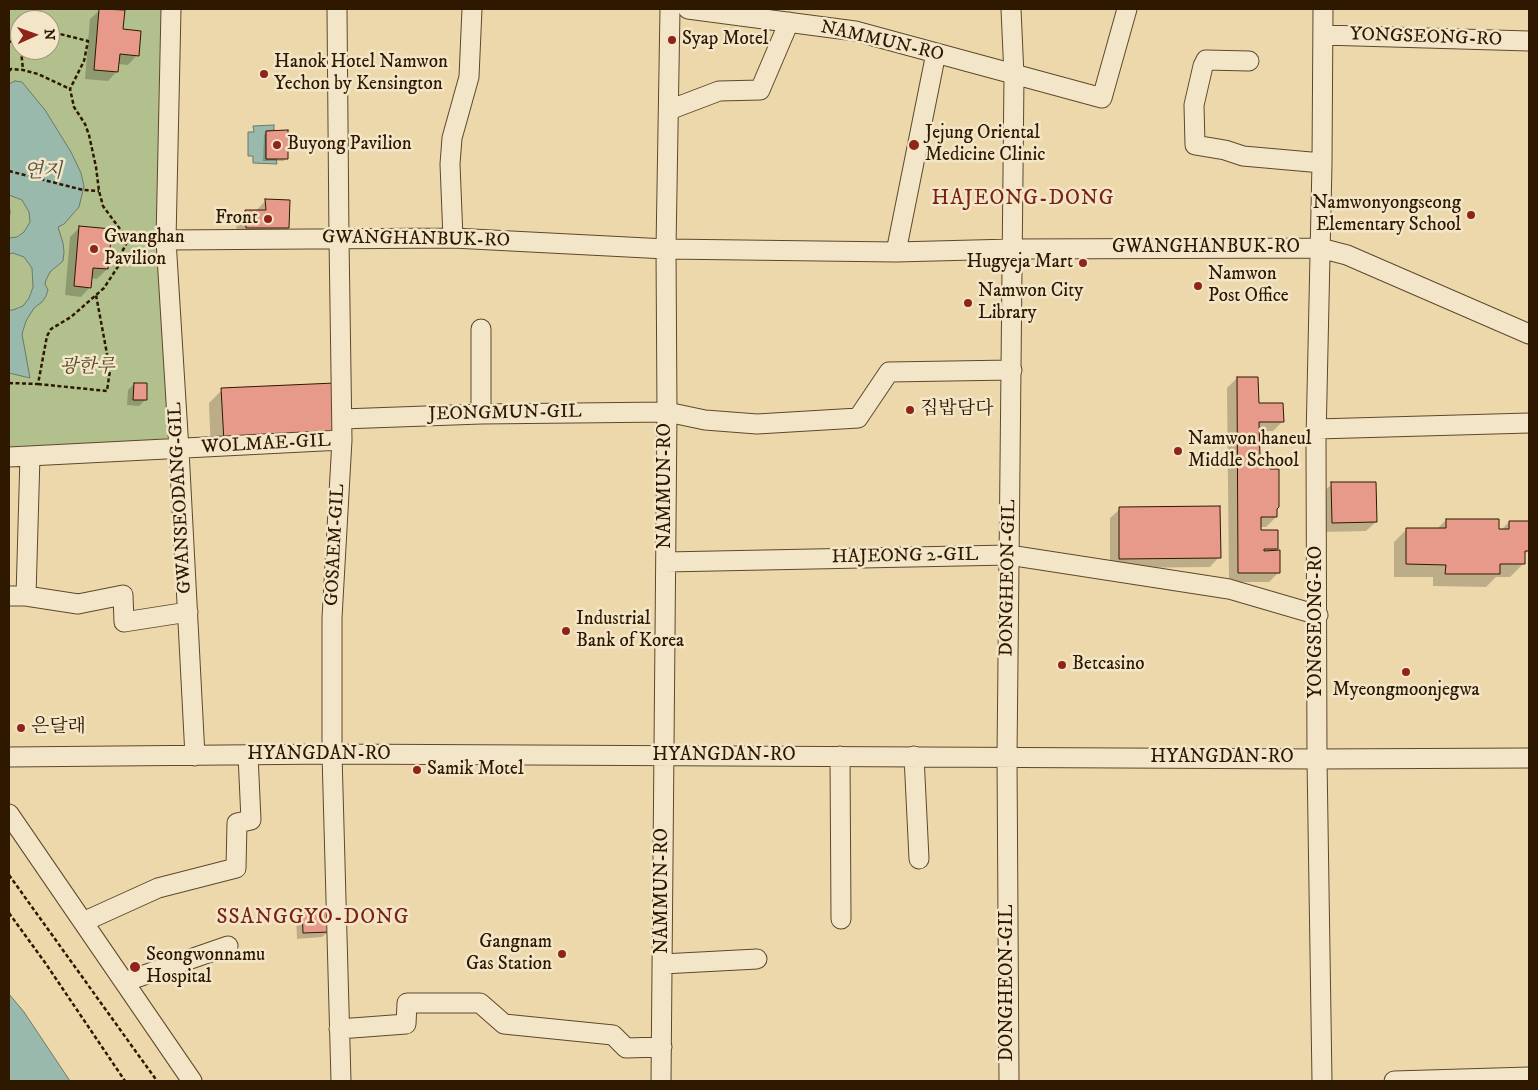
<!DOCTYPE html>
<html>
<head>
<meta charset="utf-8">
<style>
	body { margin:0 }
	#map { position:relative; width:1538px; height:1090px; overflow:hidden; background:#edd8ab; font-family:"IM FELL DW Pica",serif }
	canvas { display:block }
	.frame { position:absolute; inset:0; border:10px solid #2e1800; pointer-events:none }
	.north { position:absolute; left:10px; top:10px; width:50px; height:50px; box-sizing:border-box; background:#f3e6c8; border:1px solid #a49478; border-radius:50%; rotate:88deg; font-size:14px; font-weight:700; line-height:20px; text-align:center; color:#2e1800 }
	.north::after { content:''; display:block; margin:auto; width:18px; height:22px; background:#8f2418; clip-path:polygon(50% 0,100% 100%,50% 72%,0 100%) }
</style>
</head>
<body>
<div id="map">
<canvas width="1538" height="1090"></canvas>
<div class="frame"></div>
<div class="north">N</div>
</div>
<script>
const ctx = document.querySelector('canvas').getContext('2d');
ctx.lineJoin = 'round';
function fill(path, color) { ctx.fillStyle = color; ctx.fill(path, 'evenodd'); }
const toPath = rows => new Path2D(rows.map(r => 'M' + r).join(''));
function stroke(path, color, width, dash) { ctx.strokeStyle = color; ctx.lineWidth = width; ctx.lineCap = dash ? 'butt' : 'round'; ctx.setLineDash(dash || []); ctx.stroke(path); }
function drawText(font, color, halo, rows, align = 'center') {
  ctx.font = font + ' "IM FELL DW Pica","Noto Serif KR",serif'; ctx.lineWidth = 5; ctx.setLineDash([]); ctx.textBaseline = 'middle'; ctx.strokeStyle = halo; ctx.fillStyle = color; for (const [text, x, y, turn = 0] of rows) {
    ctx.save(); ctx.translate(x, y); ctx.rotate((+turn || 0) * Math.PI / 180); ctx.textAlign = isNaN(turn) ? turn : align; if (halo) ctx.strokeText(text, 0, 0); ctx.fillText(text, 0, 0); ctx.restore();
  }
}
const green = toPath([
	[9,9,161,9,157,240,168,437,162,443,9,448],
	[20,20,50,20,50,50,20,50]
]);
const water = toPath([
	[15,81,22,82,45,110,71,152,81,173,84,186,79,207,64,224,58,227,63,243,64,252,63,261,50,272,46,280,45,284,48,290,46,296,42,302,34,308,26,321,22,334,30,378,9,373,9,310,13,310,23,306,29,298,33,287,32,268,24,257,13,253,9,254,9,238,17,237,24,232,30,222,29,212,22,200,9,195,9,84,15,81],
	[274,125,274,130,266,131,266,159,276,159,277,164,253,163,253,156,248,156,248,132,254,132,253,126,274,125],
	[9,994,24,1012,70,1081,9,1081,9,994]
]);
const shadow = toPath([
	[100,10,122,31,137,55,128,65,118,64,117,71,108,81,85,79,90,19],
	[267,132,286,158,284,161,263,161,264,135],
	[266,200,288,228,279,237,237,237,236,221,245,211,256,211],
	[9,208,11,210,11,214,9,217],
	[80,227,107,269,97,279,91,278,90,287,81,297,65,295,70,237],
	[1237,378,1257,404,1282,422,1273,431,1258,431,1259,459,1269,471,1276,509,1276,517,1266,527,1260,527,1260,532,1277,548,1274,552,1279,572,1269,582,1229,582,1227,388],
	[134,384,146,399,139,406,127,405,128,390],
	[334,385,211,455,209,403,222,390],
	[1332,484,1376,522,1366,531,1323,532,1322,493],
	[1120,509,1219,557,1210,567,1110,568,1110,518],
	[1446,520,1498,530,1501,530,1509,522,1528,551,1523,555,1523,564,1510,577,1496,577,1486,587,1433,586,1433,577,1394,577,1394,542,1407,529,1437,529],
	[302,908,329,931,322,937,297,939,296,914]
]);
const building = toPath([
	[99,9,125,10,123,29,141,31,139,56,120,54,118,72,94,70,99,9],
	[288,130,288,159,266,159,266,131,288,130],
	[265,199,290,200,289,228,246,228,245,210,266,210,265,199],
	[79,226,112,229,108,269,93,268,91,288,74,286,79,226],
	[1237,377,1258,377,1259,403,1283,403,1284,422,1259,422,1260,457,1270,457,1270,469,1279,469,1279,507,1277,509,1277,517,1261,517,1261,530,1278,530,1278,549,1264,549,1264,551,1280,550,1280,573,1238,573,1237,377],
	[134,383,147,383,147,400,133,400,134,383],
	[335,383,337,437,224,442,221,388,335,383],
	[1331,482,1376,482,1377,522,1332,523,1331,482],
	[1220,506,1221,558,1119,559,1119,507,1220,506],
	[1446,519,1499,519,1499,529,1509,529,1509,521,1529,521,1529,551,1525,551,1525,564,1500,564,1500,574,1445,574,1446,565,1406,564,1406,528,1446,528,1446,519],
	[302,907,313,907,313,909,330,908,330,932,303,933,302,907]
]);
const path = toPath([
	[9,42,20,39],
	[21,50,23,70],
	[9,71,11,69,23,70,38,74,70,89],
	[9,171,83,190,99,191],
	[128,240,149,240],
	[9,383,38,384,47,336,51,329,71,317,104,288,119,265,121,254,128,240,103,206,99,191,96,167,89,135,85,124,74,107,70,89,84,61,88,41,60,34,50,34],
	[38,384,107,391,110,370,96,295],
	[9,875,157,1081],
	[9,913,46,964,125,1081]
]);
const minor = toPath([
	[171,9,166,240,453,238,666,249,896,252,1012,249,1320,248,1347,255,1529,334],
	[337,9,339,239,342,440,332,618,332,754,341,1081],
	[688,9,855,31,1102,98,1127,9],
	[1323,35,1529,41],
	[1249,61,1206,60,1203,66,1194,105,1195,145,1225,150,1243,156,1322,163],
	[669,110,719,91,760,90,789,22],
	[453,238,450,164,452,138,469,77,472,9],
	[166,240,179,450,195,756],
	[896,252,936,53],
	[481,414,481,329],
	[342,419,481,414,667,412,705,420,757,424,858,418,889,372,1012,370],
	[1317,429,1529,423],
	[9,457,342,440],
	[666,562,1009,555,1229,589,1318,615],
	[9,596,26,596,78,604,123,595,124,622,188,612],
	[26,596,30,456],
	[840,756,841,919],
	[914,756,919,859],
	[9,757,332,754,1317,759,1529,758],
	[9,814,192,1081],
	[83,922,158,888,236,868,237,823,251,820,248,755],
	[662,964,757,959],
	[124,982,228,946],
	[339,1029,406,1024,407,1003,480,1003,504,1024,613,1035,626,1048,662,1047],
	[661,1081,667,412,666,249,670,9],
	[1009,1081,1007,757,1014,76,1011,9],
	[1322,1081,1317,759,1316,440,1322,163,1323,9],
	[1394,1081,1529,1077]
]);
const markers = [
	[672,40,5,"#8f2418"],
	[264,74,5,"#8f2418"],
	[277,145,5,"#8f2418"],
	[914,145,6,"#8f2418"],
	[1471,215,5,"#8f2418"],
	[268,219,5,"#8f2418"],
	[94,249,5,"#8f2418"],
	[1083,263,5,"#8f2418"],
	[1198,286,5,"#8f2418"],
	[968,303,5,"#8f2418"],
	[910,410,5,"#8f2418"],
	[1178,451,5,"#8f2418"],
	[566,631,5,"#8f2418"],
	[1062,665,5,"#8f2418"],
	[1406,672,5,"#8f2418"],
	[21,728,5,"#8f2418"],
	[417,770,5,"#8f2418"],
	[562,954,5,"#8f2418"],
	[135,967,6,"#8f2418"]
];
const streetNames = [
	["YONGSEONG-RO",1426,38,2],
	["NAMMUN-RO",882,42,13],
	["GWANGHANBUK-RO",416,240,1],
	["GWANGHANBUK-RO",1206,248],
	["JEONGMUN-GIL",505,414,-1],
	["WOLMAE-GIL",266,445,-3],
	["NAMMUN-RO",666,486,-90],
	["GWANSEODANG-GIL",181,498,-93],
	["GOSAEM-GIL",336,545,-87],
	["HAJEONG 2-GIL",905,557,-1],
	["DONGHEON-GIL",1009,578,-89],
	["YONGSEONG-RO",1317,622,-90],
	["HYANGDAN-RO",319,755],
	["HYANGDAN-RO",724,756],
	["HYANGDAN-RO",1222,758],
	["NAMMUN-RO",663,891,-90],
	["DONGHEON-GIL",1008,983,-90]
];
const poiNames = [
	["Syap Motel",682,40],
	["Hanok Hotel Namwon",274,63],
	["Yechon by Kensington",274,85],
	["Jejung Oriental",925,134],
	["Medicine Clinic",925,156],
	["Buyong Pavilion",287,145],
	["Namwonyongseong",1461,204,"right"],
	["Elementary School",1461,226,"right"],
	["Front",258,219,"right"],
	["Gwanghan",104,238],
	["Pavilion",104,260],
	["Hugyeja Mart",1073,263,"right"],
	["Namwon",1208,275],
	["Post Office",1208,297],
	["Namwon City",978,292],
	["Library",978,314],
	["집밥담다",920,410],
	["Namwon haneul",1188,440],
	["Middle School",1188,462],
	["Industrial",576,620],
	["Bank of Korea",576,642],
	["Betcasino",1072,665],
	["Myeongmoonjegwa",1406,691,"center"],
	["은달래",31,728],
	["Samik Motel",427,770],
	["Gangnam",552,943,"right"],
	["Gas Station",552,965,"right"],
	["Seongwonnamu",146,956],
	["Hospital",146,978]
];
const parkNames = [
	["광한루",87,368]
];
const waterNames = [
	["연지",43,173]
];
const quarterNames = [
	["HAJEONG-DONG",1023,200],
	["SSANGGYO-DONG",313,919]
];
fill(green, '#b2c08d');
fill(water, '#99b9ad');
stroke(water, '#6e7968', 1);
fill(shadow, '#0003');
fill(building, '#e79a89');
stroke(building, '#2e1800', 1);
stroke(minor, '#5e482b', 21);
stroke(path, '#2e1800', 2.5, [4, 2.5]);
stroke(minor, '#f3e6c8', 19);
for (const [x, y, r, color] of markers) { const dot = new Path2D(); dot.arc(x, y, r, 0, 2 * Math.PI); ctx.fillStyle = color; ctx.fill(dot); stroke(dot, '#f3e6c8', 2); }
drawText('19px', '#2e1800', '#f3e6c8', streetNames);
drawText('19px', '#2e1800', '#f3e6c8', poiNames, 'left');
drawText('italic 19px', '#564a2a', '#f3e6c8', parkNames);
drawText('italic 20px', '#53503d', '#f3e6c8', waterNames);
ctx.letterSpacing = '1px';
drawText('21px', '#7a1f14', '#f3e6c8', quarterNames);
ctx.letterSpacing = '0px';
</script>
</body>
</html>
